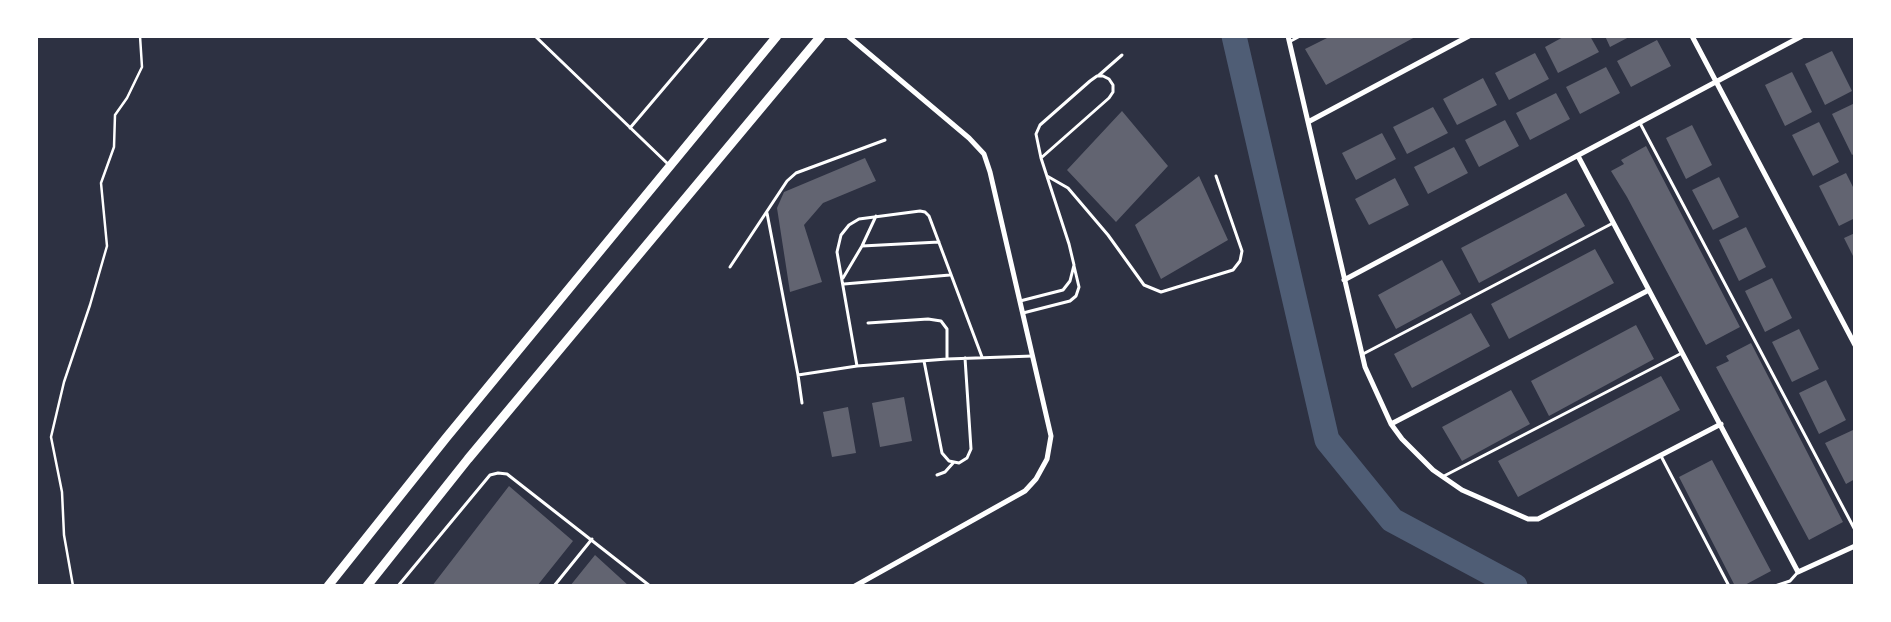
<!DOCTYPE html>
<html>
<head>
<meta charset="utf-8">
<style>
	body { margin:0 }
	#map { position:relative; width:1891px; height:622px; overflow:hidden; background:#2d3142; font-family:Karla,sans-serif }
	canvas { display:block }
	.frame { position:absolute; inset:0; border:38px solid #fff; pointer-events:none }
</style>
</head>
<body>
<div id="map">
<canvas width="1891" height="622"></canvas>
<div class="frame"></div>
</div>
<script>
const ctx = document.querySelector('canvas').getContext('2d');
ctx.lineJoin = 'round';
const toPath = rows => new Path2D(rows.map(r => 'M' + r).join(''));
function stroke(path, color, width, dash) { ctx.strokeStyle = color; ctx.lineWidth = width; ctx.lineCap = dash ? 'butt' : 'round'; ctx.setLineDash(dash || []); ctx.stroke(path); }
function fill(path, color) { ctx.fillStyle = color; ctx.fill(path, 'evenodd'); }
const river = toPath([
	[1234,36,1327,440,1392,520,1515,586]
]);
const building = toPath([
	[1331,36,1417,36,1326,85,1305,49],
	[1565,36,1590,36,1599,52,1558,73,1545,47],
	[1605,36,1631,36,1610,47],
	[1657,40,1671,66,1631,87,1617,61],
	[1832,51,1852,91,1825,105,1805,64],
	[1535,53,1549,79,1509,100,1495,73],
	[1606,67,1620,93,1580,114,1566,87],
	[1792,72,1812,112,1785,126,1765,85],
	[1483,78,1497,105,1457,125,1443,99],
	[1556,93,1570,119,1530,140,1516,113],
	[1855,103,1855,153,1852,155,1832,114],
	[1433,107,1448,133,1407,154,1393,127],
	[1122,111,1168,166,1116,222,1067,170],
	[1505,120,1519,146,1479,167,1465,140],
	[1819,122,1839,162,1813,176,1792,135],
	[1692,125,1712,165,1686,179,1666,138],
	[1382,133,1396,159,1356,180,1342,153],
	[1646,146,1740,327,1706,345,1627,197,1611,171,1624,164,1621,160],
	[1454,147,1468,173,1428,194,1414,167],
	[865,158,876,181,823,203,804,225,822,282,790,292,777,208,784,192],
	[1846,173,1855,191,1855,218,1839,226,1819,186],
	[1199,176,1228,240,1161,279,1135,225],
	[1719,177,1739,217,1713,230,1692,190],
	[1395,178,1409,205,1369,225,1355,199],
	[1566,193,1585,226,1479,283,1461,248],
	[1746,227,1766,267,1739,281,1719,240],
	[1855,233,1855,260,1844,238],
	[1595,249,1614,283,1509,339,1491,304],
	[1442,260,1461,294,1396,329,1378,295],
	[1772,278,1792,318,1765,332,1745,291],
	[1471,313,1490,346,1412,388,1394,354],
	[1636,325,1654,359,1549,416,1531,381],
	[1799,329,1819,369,1792,382,1772,342],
	[1751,343,1843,522,1809,540,1716,367,1729,361,1726,356],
	[1661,376,1680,410,1518,497,1498,461],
	[1826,380,1846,420,1819,434,1799,393],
	[1511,390,1530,424,1462,461,1442,427],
	[904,397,912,441,880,447,872,403],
	[848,407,856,453,832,457,823,412],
	[1853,430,1855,434,1855,479,1846,484,1825,443],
	[1712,460,1771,571,1743,586,1735,586,1679,477],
	[509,486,573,541,537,586,432,586],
	[595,555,629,586,570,586]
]);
const path = toPath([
	[73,586,64,535,62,492,51,437,64,382,90,305,107,246,101,183,114,147,115,115,127,98,142,67,140,36]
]);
const service = toPath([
	[535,36,669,165],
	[1289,42,1300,36],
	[1098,76,1122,55],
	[1640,123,1855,530],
	[630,128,708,36],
	[1047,176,1068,188,1108,235,1144,285,1161,292,1233,270,1240,261,1242,251,1216,176],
	[767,213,798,375,857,366,947,359,1033,356],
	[862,246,939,242],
	[730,267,787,181,796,173,885,140],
	[843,278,862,246,876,216],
	[844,284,950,275],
	[1020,301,1063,290,1070,281,1074,265,1069,244,1041,158,1036,134,1040,125,1090,81,1097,76,1103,76,1109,79,1113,85,1113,92,1109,98,1041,158],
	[1023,313,1070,301,1076,296,1079,287,1074,266],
	[868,323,928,319,941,321,947,329,947,359],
	[1363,354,1613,223],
	[924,361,942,453,949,461,959,463,967,458,971,449,965,358],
	[857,366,837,252,841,235,849,225,859,219,920,211,925,212,929,216,982,357],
	[798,375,802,403],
	[1661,456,1729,586],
	[937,475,945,472,954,462],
	[1444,476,1682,353],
	[398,586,490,475,498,473,507,474,650,586],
	[554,586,592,539],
	[1775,586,1790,581,1798,572]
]);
const minor = toPath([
	[848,36,969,138,984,154,990,172,1051,436,1047,459,1036,479,1025,491,855,586],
	[1288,36,1365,367,1391,424,1402,439,1433,470,1462,490,1528,519,1538,519,1721,424],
	[1692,36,1855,345],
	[1308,122,1469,36],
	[1578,156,1798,572,1855,546],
	[1344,280,1802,36],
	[1391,424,1649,290]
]);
const secondary = toPath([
	[328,586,446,438,777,36],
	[367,586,468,459,821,36]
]);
stroke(river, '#4f5d75', 25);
fill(building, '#626471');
stroke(path, '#fff', 2.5);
stroke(service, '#fff', 3);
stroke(minor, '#fff', 5);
stroke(secondary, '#fff', 9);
</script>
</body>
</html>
